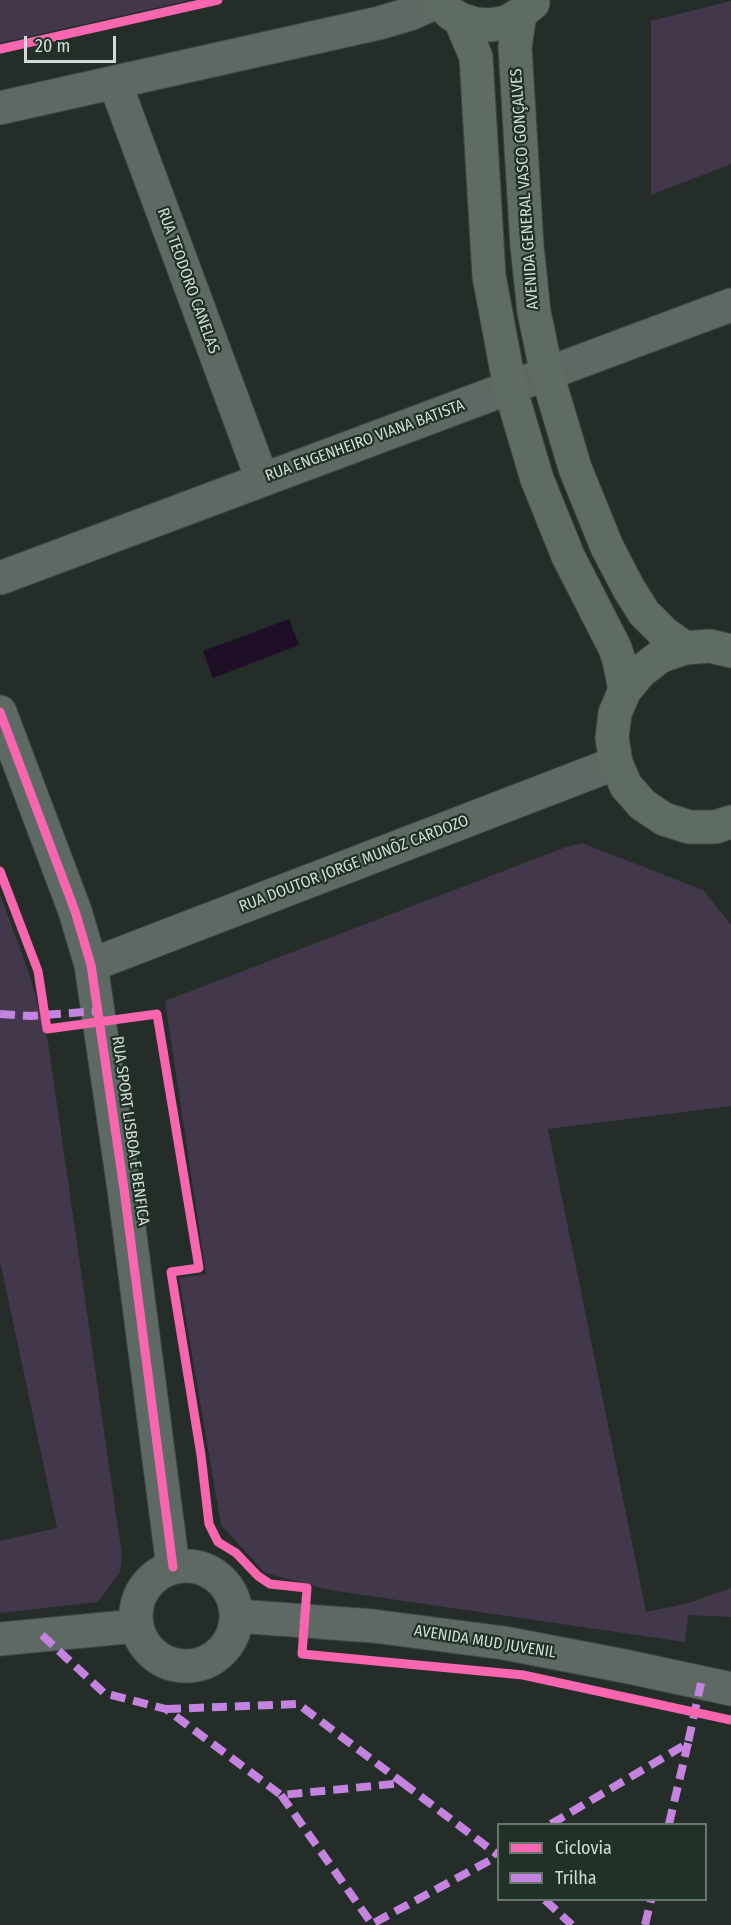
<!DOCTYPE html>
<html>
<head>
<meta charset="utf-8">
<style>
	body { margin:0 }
	#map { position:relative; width:731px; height:1925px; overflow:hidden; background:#242d28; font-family:"Fira Sans Condensed",sans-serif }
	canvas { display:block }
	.legend { position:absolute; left:497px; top:1823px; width:210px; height:78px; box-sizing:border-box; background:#203127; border:2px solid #67756d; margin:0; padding:8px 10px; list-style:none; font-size:18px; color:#d1dbd5 }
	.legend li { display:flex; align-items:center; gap:12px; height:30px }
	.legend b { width:30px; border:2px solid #67756d }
	.scale { position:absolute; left:24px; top:36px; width:92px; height:27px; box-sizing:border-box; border:3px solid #d1dbd5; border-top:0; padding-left:8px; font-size:18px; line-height:21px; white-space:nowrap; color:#d1dbd5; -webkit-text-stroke:4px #203127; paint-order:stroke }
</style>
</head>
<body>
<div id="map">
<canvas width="731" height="1925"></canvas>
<ul class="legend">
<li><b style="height:8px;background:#f766af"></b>Ciclovia</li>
<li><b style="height:8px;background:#c483df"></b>Trilha</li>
</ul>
<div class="scale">20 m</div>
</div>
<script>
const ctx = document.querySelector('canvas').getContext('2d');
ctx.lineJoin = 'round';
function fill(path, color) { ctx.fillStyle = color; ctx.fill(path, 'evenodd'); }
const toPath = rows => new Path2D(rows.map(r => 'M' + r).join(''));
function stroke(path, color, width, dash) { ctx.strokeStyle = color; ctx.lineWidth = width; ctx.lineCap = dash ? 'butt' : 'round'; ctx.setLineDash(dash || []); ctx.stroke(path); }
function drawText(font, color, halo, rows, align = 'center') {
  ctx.font = font + ' "Fira Sans Condensed",sans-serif'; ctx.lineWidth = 4.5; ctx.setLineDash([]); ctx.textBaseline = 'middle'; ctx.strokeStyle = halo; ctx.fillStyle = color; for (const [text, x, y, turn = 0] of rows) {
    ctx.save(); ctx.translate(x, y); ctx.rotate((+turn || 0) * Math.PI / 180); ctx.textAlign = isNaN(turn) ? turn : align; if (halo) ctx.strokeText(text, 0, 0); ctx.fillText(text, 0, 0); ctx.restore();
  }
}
const green = toPath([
	[0,0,191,0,0,43],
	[731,1,731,164,651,195,651,21],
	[582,843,703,890,731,925,731,1106,548,1129,646,1612,689,1603,731,1588,731,1617,688,1615,685,1642,329,1590,265,1573,221,1525,179,1278,206,1274,165,1001,566,847],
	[0,894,29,973,48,1042,122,1556,120,1572,98,1602,0,1613,0,1541,57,1528,0,1261]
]);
const water = toPath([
	[289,619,299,645,213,678,203,651]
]);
const street = toPath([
	[115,83,262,479],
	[0,108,379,23,410,14,439,1],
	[0,578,731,305],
	[0,712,75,911,91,965,124,1189,173,1567],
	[91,965,616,763],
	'136 1616a50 50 0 1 1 100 0a50 50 0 1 1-100 0Z',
	[237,1616,373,1626,504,1643,624,1666,731,1689],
	[0,1639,136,1626]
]);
const secondary = toPath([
	[438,0,450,13,460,19,475,24,491,25,507,22,520,14,533,3],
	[520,14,515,47,527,246,534,312,547,374,575,468,607,547,629,589,644,613,664,633,685,648],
	[460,19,476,57,489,276,510,388,537,479,568,556,615,648,619,660,625,690],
	[731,651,710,646,685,648,661,656,641,671,625,690,615,713,612,738,616,763,626,786,643,805,664,819,689,827,715,827,731,822]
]);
const quiet = toPath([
	[0,1014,30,1016,98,1011],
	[42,1635,104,1693,166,1709,281,1795,403,1783,498,1855],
	[166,1709,298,1704,403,1783],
	[281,1795,372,1924,498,1856],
	[551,1824,688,1743,701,1683],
	[669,1824,688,1743],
	[545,1900,572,1925],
	[645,1925,651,1900]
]);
const cycleway = toPath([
	[0,49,218,0],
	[0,712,75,911,91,965,124,1189,173,1567],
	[0,871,38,971,47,1029,157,1014,199,1268,171,1272,201,1455,209,1524,218,1542,236,1553,258,1576,270,1584,307,1588,302,1654,523,1675,731,1720]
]);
const streetNames = [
	["AVENIDA GENERAL VASCO GONÇALVES",525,189,-94],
	["RUA TEODORO CANELAS",188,281,70],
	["RUA ENGENHEIRO VIANA BATISTA",365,441,-20],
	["RUA DOUTOR JORGE MUNÕZ CARDOZO",354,864,-21],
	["RUA SPORT LISBOA E BENFICA",130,1131,82],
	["AVENIDA MUD JUVENIL",485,1642,9]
];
fill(green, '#43374c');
fill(water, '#1e0f26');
stroke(street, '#414844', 35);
stroke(secondary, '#414844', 35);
stroke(street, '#5e6963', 33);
stroke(secondary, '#5f6c64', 33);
stroke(quiet, '#c483df', 8, [15, 8]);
stroke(cycleway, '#f766af', 9);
drawText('16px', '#d1dbd5', '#203127', streetNames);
</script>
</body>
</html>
